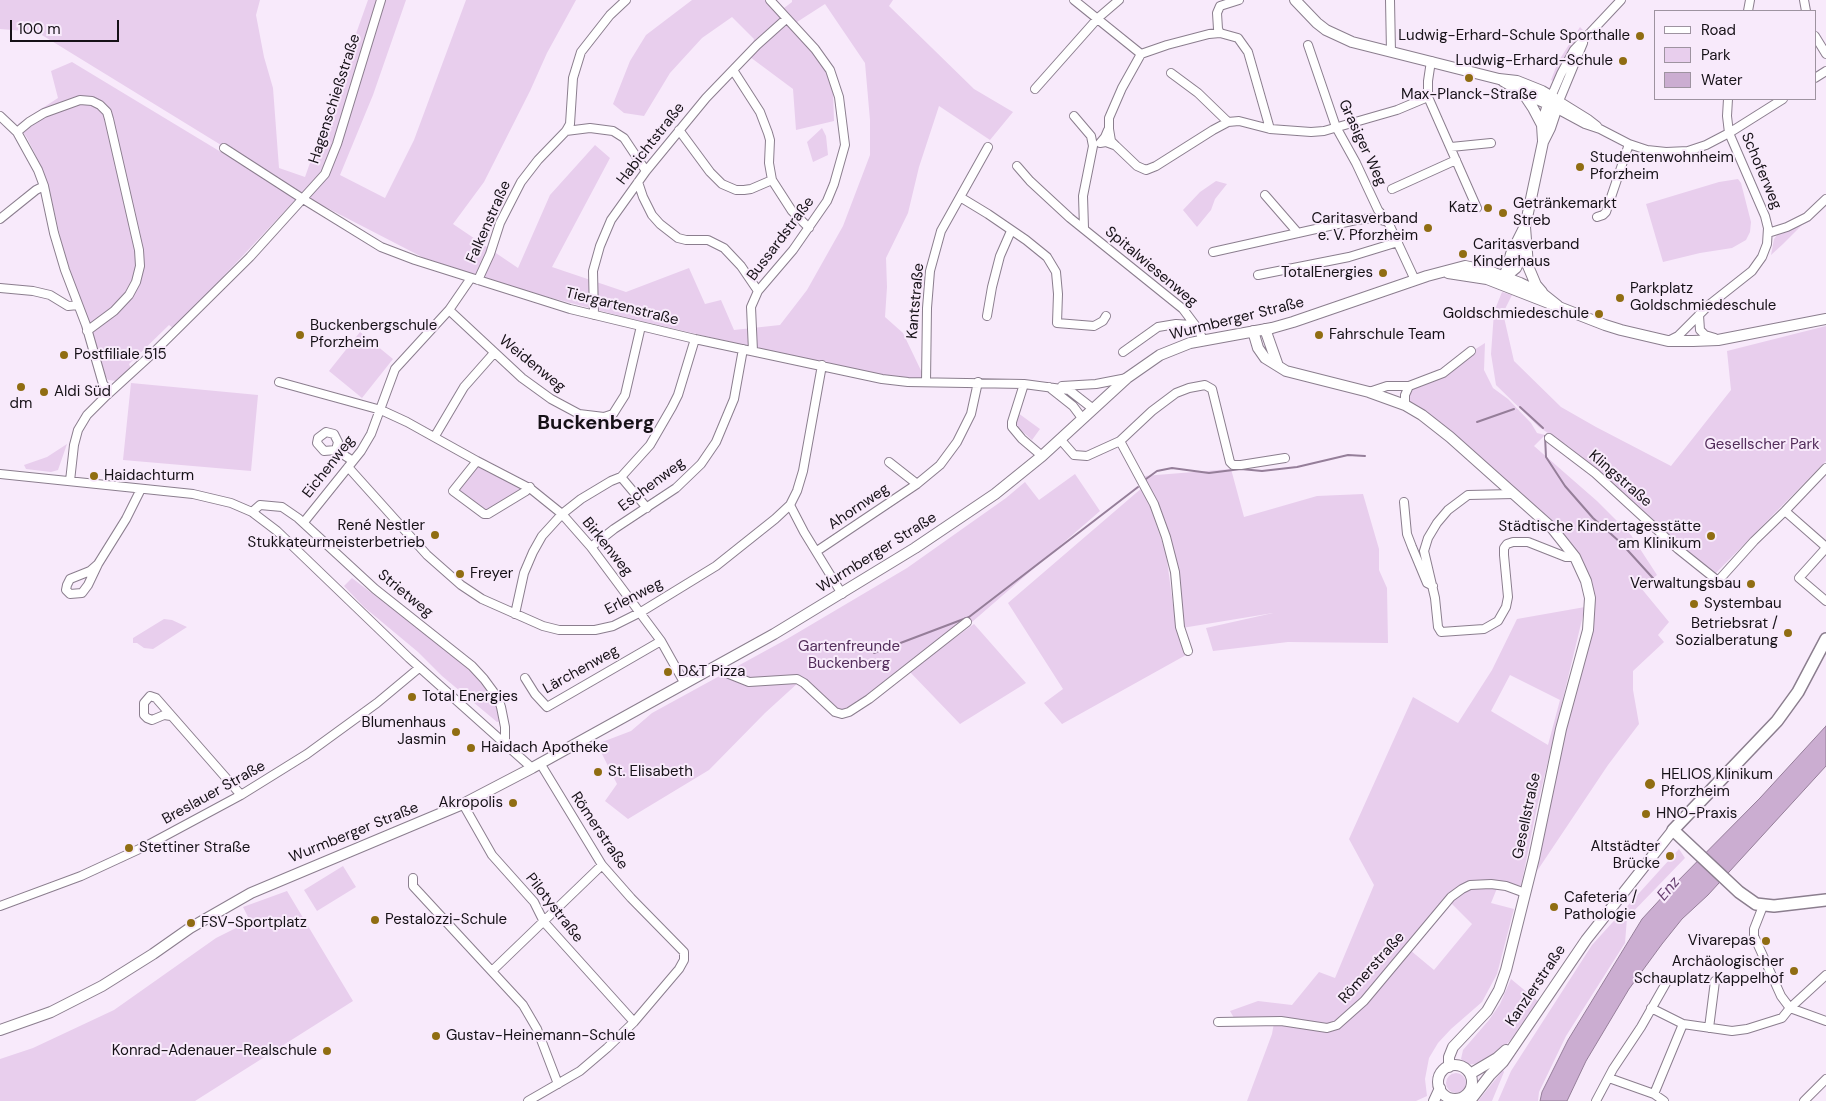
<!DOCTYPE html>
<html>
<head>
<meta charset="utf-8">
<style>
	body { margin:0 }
	#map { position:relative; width:1826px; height:1101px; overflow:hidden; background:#f8eafb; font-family:"DM Sans",sans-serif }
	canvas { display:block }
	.legend { position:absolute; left:1654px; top:10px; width:162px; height:90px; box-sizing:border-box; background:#f8eafb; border:1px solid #9e93a0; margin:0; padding:6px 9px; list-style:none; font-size:15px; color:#161117 }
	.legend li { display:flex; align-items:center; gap:10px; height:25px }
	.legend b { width:25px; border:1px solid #9e93a0 }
	.scale { position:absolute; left:10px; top:20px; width:109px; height:22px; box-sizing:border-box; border:2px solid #161117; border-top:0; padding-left:6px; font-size:15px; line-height:18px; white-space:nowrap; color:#161117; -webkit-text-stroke:4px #f8eafb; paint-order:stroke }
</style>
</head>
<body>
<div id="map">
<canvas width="1826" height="1101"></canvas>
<ul class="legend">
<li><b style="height:6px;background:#fff"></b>Road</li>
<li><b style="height:14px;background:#e8ceed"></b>Park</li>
<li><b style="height:14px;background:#cbadd1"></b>Water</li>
</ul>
<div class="scale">100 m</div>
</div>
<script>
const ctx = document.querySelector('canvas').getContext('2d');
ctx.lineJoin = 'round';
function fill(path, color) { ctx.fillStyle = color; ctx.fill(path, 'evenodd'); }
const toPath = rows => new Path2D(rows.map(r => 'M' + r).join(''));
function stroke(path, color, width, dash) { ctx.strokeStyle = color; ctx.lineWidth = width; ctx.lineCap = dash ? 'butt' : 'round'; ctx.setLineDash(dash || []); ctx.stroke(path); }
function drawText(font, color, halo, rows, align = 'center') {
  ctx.font = font + ' "DM Sans",sans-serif'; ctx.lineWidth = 4; ctx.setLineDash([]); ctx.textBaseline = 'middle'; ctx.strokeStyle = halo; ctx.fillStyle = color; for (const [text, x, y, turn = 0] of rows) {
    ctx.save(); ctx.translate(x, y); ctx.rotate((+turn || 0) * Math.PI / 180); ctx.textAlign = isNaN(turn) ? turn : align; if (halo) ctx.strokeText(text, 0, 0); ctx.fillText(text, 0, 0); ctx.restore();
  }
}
const green = toPath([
	[0,0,260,0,256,15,264,57,273,88,279,168,305,177,368,0,406,0,373,95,340,175,385,198,414,140,466,0,576,0,547,53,530,91,484,182,453,224,518,268,550,195,595,145,610,158,552,267,626,292,689,268,705,304,721,300,734,330,780,325,807,290,843,226,870,155,870,120,865,63,825,4,797,22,807,46,825,68,833,92,834,121,796,130,793,89,750,57,754,39,732,17,702,38,670,73,644,116,624,113,613,104,630,61,646,35,692,0,766,0,771,5,784,8,792,2,792,0,893,0,889,6,974,89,1013,112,990,140,939,106,919,167,908,213,886,258,887,287,885,317,903,333,926,381,881,377,628,318,525,291,424,258,304,196,37,32,0,29],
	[1580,27,1583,30,1566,54,1553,81,1551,80,1558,62],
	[72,62,297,198,174,329,169,325,129,364,131,369,117,381,108,380,103,373,63,249,49,189,39,162,27,138,18,124,58,98,51,71],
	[822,128,826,136,828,155,813,162,807,142],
	[1738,179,1741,183,1751,222,1750,232,1746,240,1732,248,1700,253,1663,262,1646,204,1719,182],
	[1216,181,1227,184,1215,199,1211,210,1197,227,1183,210,1200,192],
	[1802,225,1783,244,1771,255,1774,239,1777,235],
	[1502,292,1512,295,1503,313,1514,361,1561,407,1596,427,1671,466,1731,390,1727,351,1826,326,1826,461,1716,573,1697,561,1651,518,1569,447,1539,427,1496,385,1491,354,1494,312],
	[360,332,393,359,362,398,329,371],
	[1485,343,1484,370,1493,388,1508,399,1531,423,1537,433,1545,435,1534,446,1597,501,1631,535,1657,575,1641,588,1669,622,1658,635,1664,642,1633,671,1633,690,1639,724,1608,765,1537,871,1594,593,1571,545,1409,404,1408,392],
	[131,383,258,395,251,471,123,460],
	[1018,413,1040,429,1032,440,1015,425],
	[67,444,58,470,51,472,26,469,24,465,47,457],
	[478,464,523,490,488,514,454,491],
	[1231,469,1244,517,1317,496,1363,494,1379,549,1379,570,1387,588,1388,643,1288,642,1213,651,1206,628,1273,613,1182,628,1161,514,1144,476],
	[1075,474,1100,511,972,622,856,708,839,713,802,677,799,682,765,713,709,770,628,819,605,801,617,784,597,744,631,731,652,713,787,639,907,568,1006,498,1025,482,1039,500],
	[1143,487,1166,553,1173,605,1186,655,1062,724,1044,703,1063,689,1008,603],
	[352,578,463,663,477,678,496,703,501,715,501,721,497,722,442,676,418,652,364,607,344,586],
	[1585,607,1537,807,1521,886,1500,881,1491,903,1514,909,1497,974,1482,1002,1451,1029,1438,1043,1429,1058,1425,1079,1427,1096,1416,1101,1247,1101,1272,1034,1274,1023,1326,1025,1234,1018,1230,1011,1258,1001,1292,1005,1319,972,1335,978,1374,885,1349,839,1413,697,1458,723,1492,670,1517,619],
	[1510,675,1560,700,1548,745,1491,711],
	[1451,903,1472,924,1434,970,1410,950],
	[164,619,172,620,187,627,153,649,144,648,137,643,133,643,133,638],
	[974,624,1026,683,960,724,909,671],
	[1679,849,1685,858,1627,918,1625,943,1566,1036,1539,1092,1538,1101,1498,1101,1511,1071,1592,945],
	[343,866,356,887,317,911,304,890],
	[287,891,353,1001,195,1101,0,1101,0,1059,33,1048,114,1010,216,938,250,921,243,907],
	[1511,979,1540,1003,1512,1039,1494,1056,1481,1063,1466,1065,1461,1059,1463,1050,1489,1020,1500,1004],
	[1503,1070,1504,1072,1492,1101,1478,1101],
	'1446 1083a10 10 0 1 1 20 0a10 10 0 1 1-20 0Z'
]);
const water = toPath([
	[1826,726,1826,766,1708,895,1682,919,1662,944,1629,989,1586,1061,1567,1101,1540,1101,1542,1092,1568,1040,1642,919,1665,894,1760,798,1826,726]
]);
const stream = toPath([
	[1520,407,1543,428],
	[1477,422,1514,409],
	[1545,436,1546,457,1565,486,1593,518,1621,543,1661,587],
	[1146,479,1157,471,1172,468,1209,473,1241,469,1262,471,1297,467,1348,455,1365,456],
	[874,653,969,617,1138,487]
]);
const street = toPath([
	[1074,0,1141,54,1167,45,1209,34,1220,33,1238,38,1248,52,1270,129],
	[1390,0,1391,52],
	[1621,0,1574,50,1561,74,1548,104,1585,124,1600,129,1629,144,1647,150,1666,152,1688,151,1706,145,1729,133,1783,99],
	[1804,0,1806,11],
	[1748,11,1750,0],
	[1220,33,1218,29,1217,13,1220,6,1239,0],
	[1815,36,1826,54],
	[1583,43,1559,101,1588,119,1597,126],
	[1308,45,1336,127,1356,163,1378,210,1388,222],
	[1141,54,1122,88,1109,118,1109,129,1111,141,1116,146,1137,166,1146,170,1156,166,1213,130,1228,122,1239,121,1270,129,1311,132,1324,131,1397,110,1428,97],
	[1431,61,1428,81,1428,97,1477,208],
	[733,70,760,112,768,133,770,140,769,163,772,180,792,211,809,228],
	[1171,73,1198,93,1228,122],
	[1815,78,1826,71],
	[1035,89,1098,18,1119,0],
	[0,116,17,132,38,170,44,186,54,233,65,270,86,325,103,384,110,392],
	[1074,116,1091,136,1093,146,1083,196,1084,228],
	[679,130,710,172,722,184,736,190,744,190,751,189,772,180],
	[1108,130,1105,137,1100,143,1106,142,1114,145],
	[566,131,590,128,613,131,624,138,646,171],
	[17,132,29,122,44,113,80,100,92,101,100,105,107,112,109,119,139,250,140,266,136,282,129,295,114,311,87,331],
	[1451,147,1491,143],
	[224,148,303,199,381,247,415,260,570,309,695,339,882,379,908,382,1024,384,1069,390,1092,408],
	[1017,166,1030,181,1070,218,1183,309,1198,329,1203,340],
	[638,182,643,197,652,215,660,224,678,238,686,240,708,240,724,248,741,266,758,291],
	[1392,189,1456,160],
	[1265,195,1298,233],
	[960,197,988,214,1026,240,1047,257,1056,272,1058,294,1057,323,1094,326,1103,321,1106,316],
	[1597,217,1603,215,1606,212,1629,144],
	[0,219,36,190,44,186],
	[1768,233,1787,227,1807,217,1826,199],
	[1213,252,1356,220,1373,218,1388,222,1415,280],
	[1258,275,1349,257,1398,242],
	[478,280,490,254,500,223,521,182,538,160,566,131,570,124,573,78,581,52,610,15,626,0],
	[0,288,33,291,50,295,68,306,78,305],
	[449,310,522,378,551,399,579,414,604,417,613,414,625,395,641,326],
	[594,315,593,271,600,246,611,220,646,171,706,98,757,45,786,19],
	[1699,315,1700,330,1705,335,1715,338],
	[987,316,992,287,1000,256,1011,231],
	[1670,340,1678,336,1709,305,1752,271,1762,257,1767,244,1768,228,1765,216,1729,133,1727,116,1728,99],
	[753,351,751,307,758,291,793,250,827,201,834,184,845,145,839,97,830,70,815,49,770,0],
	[1123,352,1158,327,1176,324,1192,325,1197,328],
	[279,382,381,410,407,422,477,461,531,489,562,514,591,547,661,641,685,684],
	[926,382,927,308,930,271,941,231,988,147],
	[1024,384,1012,422,1012,427,1022,439,1042,456],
	[1062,386,1096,384,1127,378],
	[1049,387,1073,406,1082,418],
	[1369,392,1387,386,1409,386],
	[1405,405,1405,395,1409,386,1443,373,1471,351],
	[435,436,464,387,494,353],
	[1549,438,1595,473,1678,549,1718,581,1754,541,1785,511,1826,468],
	[1060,439,1074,455,1087,456,1120,441,1152,411,1176,393,1189,388,1205,385,1212,389,1230,462,1233,465,1241,465,1285,458],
	[1120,441,1154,504,1166,537,1175,572,1180,627,1188,651],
	[336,450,338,442,334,434,326,432,318,438,317,443,324,451,336,450,353,461],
	[477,461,453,491,484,514,488,514,526,491,530,487],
	[889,462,917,484],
	[348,467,427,555,461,585,482,599,543,626,559,630,595,630,613,626,641,612,716,566,775,519,790,505,797,491,803,471,822,365],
	[0,474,193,494,231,503,252,512,277,531,409,658,532,768],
	[621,477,650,445,672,407,678,395,695,339],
	[70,481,74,445,78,430,87,415,106,396,152,354,250,257,325,174,337,144,381,0],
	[1514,494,1468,495,1448,510,1437,523,1428,538,1424,551,1435,598,1438,627,1441,632,1484,629,1498,621,1506,607,1508,597,1504,555,1504,548,1507,544,1513,542,1528,542,1566,557,1575,557],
	[1404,502,1407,534,1412,547,1427,583,1433,586],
	[790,505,804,532,842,594],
	[1785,511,1826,547],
	[252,512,260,505,282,507,298,518,375,589,472,666,484,679,498,698,501,707,505,727,505,743],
	[304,522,361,451,371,434,395,369,449,310,471,278],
	[591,547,614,529,676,488,701,464,716,442,734,399,743,349],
	[1826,548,1799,578,1826,601],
	[817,551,917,484,940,465,957,442,971,414,978,382],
	[98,564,88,585,82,593,70,594,66,590,67,585,70,579,90,571,98,564,126,519,141,489],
	[515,614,524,573,533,552,542,536,562,514,581,499,611,481,621,477,647,508],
	[721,664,729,674,749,682,797,679,804,683,835,712,842,714,849,712,869,699,967,622],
	[525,678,535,694,547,707,661,641],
	[171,716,164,715,152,720,147,718,144,715,144,703,150,696,156,698,241,795],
	[463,804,492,855,534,902,544,922,634,1022],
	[413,878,413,886,523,1005,537,1029,558,1084],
	[0,906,81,876,148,845,241,795,307,754,377,703,419,668],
	[1763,906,1754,929,1754,936,1781,996,1790,1008,1826,1021],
	[493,970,602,865],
	[1651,1008,1683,1024,1732,1031,1747,1029,1782,1018,1790,1008,1826,975],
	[1218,1022,1281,1021,1327,1028,1337,1025,1364,1001,1451,897,1462,889,1470,885,1491,884,1506,886,1525,893],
	[1709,1028,1715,981],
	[1609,1078,1654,1094,1664,1101],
	[1654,1094,1683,1024],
	[528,1101,580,1071,607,1048,634,1022,679,969,684,960,684,952,631,898,602,865,540,763],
	[1596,1101,1613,1069,1641,1027,1666,983],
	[1804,1101,1826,1079]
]);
const secondary = toPath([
	[1295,0,1317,23,1326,30,1352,42,1499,79,1517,81,1542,91,1559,101,1550,128,1543,142,1525,227,1528,266,1536,285,1542,292],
	[1503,81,1523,93,1548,104,1542,125,1543,141],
	[1523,93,1533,108,1542,125],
	[1448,273,1487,279,1605,325,1621,330,1668,341,1693,341,1718,340,1826,319],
	[1505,277,1516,268,1524,249],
	[1503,282,1511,254,1524,228],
	[1265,329,1278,366],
	[1253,331,1258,348,1265,358,1286,371,1369,392,1405,405,1422,415,1450,437,1552,528,1575,557,1586,581,1590,598,1588,630,1561,729,1534,858,1506,970,1499,990,1487,1011,1453,1047,1449,1057,1449,1067],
	[0,1030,51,1012,102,986,153,954,190,928,251,893,463,804,532,768,774,634,915,548,995,494,1042,456,1127,378,1160,355,1190,343,1272,328,1293,322,1427,276,1465,266,1489,271,1520,283,1543,294,1558,306],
	'1438 1082a17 17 0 1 1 34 0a17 17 0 1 1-34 0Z',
	[1470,1074,1497,1058,1506,1050],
	[1434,1101,1440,1088],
	[1468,1101,1473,1097,1490,1075,1503,1062,1586,940,1673,830]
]);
const primary = toPath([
	[1826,639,1798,692,1777,721,1673,830,1739,892,1756,904,1774,906,1826,900]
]);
const markers = [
	[1640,36,5,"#906d12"],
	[1623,61,5,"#906d12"],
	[1469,78,5,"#906d12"],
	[1580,167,5,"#906d12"],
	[1488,208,5,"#906d12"],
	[1503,213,5,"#906d12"],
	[1428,228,5,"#906d12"],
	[1463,254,5,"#906d12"],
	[1383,273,5,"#906d12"],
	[1620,298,5,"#906d12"],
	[1599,314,5,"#906d12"],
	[300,335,5,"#906d12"],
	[1319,335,5,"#906d12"],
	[64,355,5,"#906d12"],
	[21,387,5,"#906d12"],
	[44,392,5,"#906d12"],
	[94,476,5,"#906d12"],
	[435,535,5,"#906d12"],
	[1711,536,5,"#906d12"],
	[460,574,5,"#906d12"],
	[1751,584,5,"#906d12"],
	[1694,604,5,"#906d12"],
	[1788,633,5,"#906d12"],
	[668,672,5,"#906d12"],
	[412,697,5,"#906d12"],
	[456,732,5,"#906d12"],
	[471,748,5,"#906d12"],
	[598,772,5,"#906d12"],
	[1650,784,6,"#906d12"],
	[513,803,5,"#906d12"],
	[1646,814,5,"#906d12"],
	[129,848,5,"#906d12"],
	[1670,856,5,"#906d12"],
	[1554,907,5,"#906d12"],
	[375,920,5,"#906d12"],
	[191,923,5,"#906d12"],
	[1766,941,5,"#906d12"],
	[1794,971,5,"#906d12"],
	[436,1036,5,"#906d12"],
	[327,1051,5,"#906d12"]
];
const poiNames = [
	["Ludwig-Erhard-Schule Sporthalle",1630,36,"right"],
	["Ludwig-Erhard-Schule",1613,61,"right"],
	["Max-Planck-Straße",1469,95,"center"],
	["Studentenwohnheim",1590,158],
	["Pforzheim",1590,175],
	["Getränkemarkt",1513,204],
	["Streb",1513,221],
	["Katz",1478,208,"right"],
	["Caritasverband",1418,219,"right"],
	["e. V. Pforzheim",1418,236,"right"],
	["Caritasverband",1473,245],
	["Kinderhaus",1473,262],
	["TotalEnergies",1373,273,"right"],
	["Parkplatz",1630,289],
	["Goldschmiedeschule",1630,306],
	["Goldschmiedeschule",1589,314,"right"],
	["Buckenbergschule",310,326],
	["Pforzheim",310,343],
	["Fahrschule Team",1329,335],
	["Postfiliale 515",74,355],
	["Aldi Süd",54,392],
	["dm",21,404,"center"],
	["Haidachturm",104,476],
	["René Nestler",425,526,"right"],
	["Stukkateurmeisterbetrieb",425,543,"right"],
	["Städtische Kindertagesstätte",1701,527,"right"],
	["am Klinikum",1701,544,"right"],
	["Freyer",470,574],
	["Verwaltungsbau",1741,584,"right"],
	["Systembau",1704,604],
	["Betriebsrat /",1778,624,"right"],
	["Sozialberatung",1778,641,"right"],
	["D&T Pizza",678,672],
	["Total Energies",422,697],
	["Blumenhaus",446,723,"right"],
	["Jasmin",446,740,"right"],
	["Haidach Apotheke",481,748],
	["St. Elisabeth",608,772],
	["HELIOS Klinikum",1661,775],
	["Pforzheim",1661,792],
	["Akropolis",503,803,"right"],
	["HNO-Praxis",1656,814],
	["Altstädter",1660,847,"right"],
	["Brücke",1660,864,"right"],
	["Stettiner Straße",139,848],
	["Cafeteria /",1564,898],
	["Pathologie",1564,915],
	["Pestalozzi-Schule",385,920],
	["FSV-Sportplatz",201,923],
	["Vivarepas",1756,941,"right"],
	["Archäologischer",1784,962,"right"],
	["Schauplatz Kappelhof",1784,979,"right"],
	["Gustav-Heinemann-Schule",446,1036],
	["Konrad-Adenauer-Realschule",317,1051,"right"]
];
const streetNames = [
	["Hagenschießstraße",335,99,-72],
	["Grasiger Weg",1362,143,65],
	["Habichtstraße",651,144,-52],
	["Schoferweg",1761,171,67],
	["Falkenstraße",489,222,-66],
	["Bussardstraße",781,239,-53],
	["Spitalwiesenweg",1151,267,40],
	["Kantstraße",916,301,-85],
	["Tiergartenstraße",622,307,14],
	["Wurmberger Straße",1237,319,-14],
	["Weidenweg",532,364,39],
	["Eichenweg",329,467,-52],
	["Klingstraße",1620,479,41],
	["Eschenweg",652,485,-37],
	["Ahornweg",859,507,-34],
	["Birkenweg",607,547,51],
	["Wurmberger Straße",877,553,-32],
	["Strietweg",405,594,39],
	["Erlenweg",634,597,-27],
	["Lärchenweg",581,670,-29],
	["Breslauer Straße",214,793,-29],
	["Gesellstraße",1527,816,-78],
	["Römerstraße",599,831,56],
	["Wurmberger Straße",354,833,-22],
	["Pilotystraße",554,908,52],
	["Römerstraße",1372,968,-48],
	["Kanzlerstraße",1536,986,-56]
];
const parkNames = [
	["Gesellscher Park",1762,445],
	["Gartenfreunde",849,647],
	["Buckenberg",849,664]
];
const waterNames = [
	["Enz",1669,889,-50]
];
const districtNames = [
	["Buckenberg",596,424]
];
fill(green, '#e8ceed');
fill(water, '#cbadd1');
stroke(water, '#957e99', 1);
stroke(stream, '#957e99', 2);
stroke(street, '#8b7e8e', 10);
stroke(secondary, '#8b7e8e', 12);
stroke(primary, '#8b7e8e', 14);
stroke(street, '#fff', 8);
stroke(secondary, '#fff', 10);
stroke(primary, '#fff', 11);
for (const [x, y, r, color] of markers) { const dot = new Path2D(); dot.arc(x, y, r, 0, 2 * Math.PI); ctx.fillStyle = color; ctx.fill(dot); stroke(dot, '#f8eafb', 2); }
drawText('15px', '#161117', '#f8eafb', poiNames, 'left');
drawText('15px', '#161117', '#f8eafb', streetNames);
drawText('15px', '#522c5a', '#f8eafb', parkNames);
drawText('italic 16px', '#684171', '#f8eafb', waterNames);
drawText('bold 20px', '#161117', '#f8eafb', districtNames);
</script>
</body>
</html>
